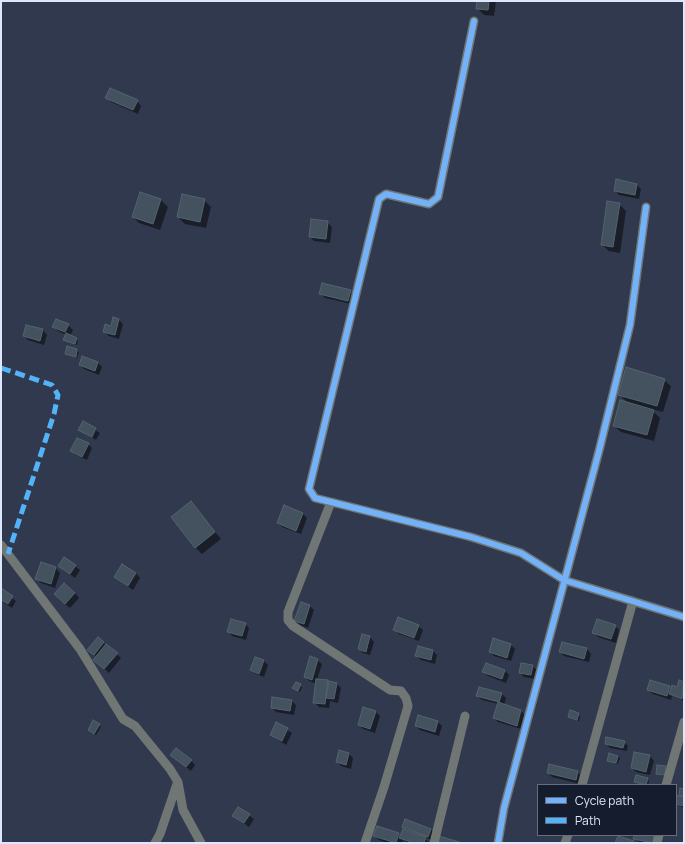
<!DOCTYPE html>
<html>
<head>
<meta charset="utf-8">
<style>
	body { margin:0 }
	#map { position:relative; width:685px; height:844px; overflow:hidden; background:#31394e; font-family:Manrope,sans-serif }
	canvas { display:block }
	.frame { position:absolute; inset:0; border:2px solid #dee7fb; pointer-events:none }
	.legend { position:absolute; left:537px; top:784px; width:140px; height:52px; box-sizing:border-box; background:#151c2e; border:1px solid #656d80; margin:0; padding:5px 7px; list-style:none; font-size:12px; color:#dee7fb }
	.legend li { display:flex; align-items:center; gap:8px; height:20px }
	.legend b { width:20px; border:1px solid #656d80 }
</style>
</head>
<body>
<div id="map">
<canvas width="685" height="844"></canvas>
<div class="frame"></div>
<ul class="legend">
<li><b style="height:5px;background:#73b2f8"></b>Cycle path</li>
<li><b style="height:5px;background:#52b3f8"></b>Path</li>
</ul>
</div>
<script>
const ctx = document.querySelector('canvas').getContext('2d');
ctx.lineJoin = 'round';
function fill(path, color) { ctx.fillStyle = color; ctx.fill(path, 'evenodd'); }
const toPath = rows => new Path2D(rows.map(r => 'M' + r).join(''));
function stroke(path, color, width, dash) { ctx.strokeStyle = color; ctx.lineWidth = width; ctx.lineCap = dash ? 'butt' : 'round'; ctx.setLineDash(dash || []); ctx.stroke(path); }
const shadow = toPath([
	[478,1,496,1,494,16,484,15,477,8],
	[106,97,137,101,141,106,138,114,111,102],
	[637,185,641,189,639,199,619,195,615,190],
	[141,193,161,200,168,207,160,230,139,223,133,217],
	[204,200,211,207,206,228,185,224,178,217],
	[619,204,626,211,620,253,609,251,602,245],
	[327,222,332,227,330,243,314,241,310,237],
	[350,291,354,296,352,304,325,298,320,293],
	[119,320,123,324,119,339,109,336,104,331],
	[68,325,73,330,70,336,78,340,77,345,66,341,66,335,58,331,53,327],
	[27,326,43,330,47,335,44,345,28,340,24,336],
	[67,348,79,352,77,358,66,354],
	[83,357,98,363,102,367,99,375,84,369,80,365],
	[664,380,671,386,663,412,651,409,660,418,654,441,621,432,614,426,629,404,619,394],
	[83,422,100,433,96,440,79,429],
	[88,444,92,448,87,460,76,455,72,451],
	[191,503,221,539,202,554,195,547],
	[284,507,303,514,307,518,301,534,282,527,278,523],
	[64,558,80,570,75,578,59,566],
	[42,563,56,568,60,573,55,588,41,583,37,579],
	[136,573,140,578,133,590,115,577],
	[1,590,16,601,12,608,1,601],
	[75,593,79,598,70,608,59,599],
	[301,603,310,606,314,610,308,628,300,625,295,620],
	[245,624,249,628,246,640,232,636,228,631],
	[418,626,423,630,419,641,399,634,395,630],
	[615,626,619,630,616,643,598,637,594,633],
	[363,635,370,637,374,642,370,655,363,653,359,649],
	[98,638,121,658,109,673,99,664,97,657,93,654],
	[494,639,511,645,515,649,511,661,494,656,490,652],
	[587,649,591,654,589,662,564,656,560,652],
	[433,651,437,655,435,664,421,660,416,656],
	[256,658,264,661,268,665,264,677,256,674,251,670],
	[317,660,322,664,317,680,337,684,341,688,338,703,330,701,329,708,319,707,314,702,317,684,309,681,305,677],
	[532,666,537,670,535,679,524,677,520,673],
	[505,671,509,675,506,683,488,676,483,672],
	[680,681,684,683,684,701,672,696,671,700,653,694,648,690,669,687,672,689,678,688],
	[296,683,302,687,300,692,293,688],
	[501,693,506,698,504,705,521,711,525,715,521,729,498,722,494,718,498,704,482,700,477,696],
	[292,701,296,705,294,715,276,712,272,708],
	[376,712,380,716,375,733,363,729,359,725],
	[578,714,580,716,579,721,569,717],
	[438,722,442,726,439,736,420,730,416,726],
	[276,723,292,733,286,745,271,735],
	[99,725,101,727,96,735,91,732],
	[624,742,628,746,627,751,610,748,606,744],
	[339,751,349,754,353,758,351,769,341,766,337,762],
	[171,755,191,760,195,765,191,771],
	[618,756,620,758,618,764,608,760],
	[650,756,654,761,650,775,636,772,632,768],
	[666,767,668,769,667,776,657,774],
	[577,772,582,776,580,784,552,777,548,773],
	[647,779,649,781,648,785,641,785,635,782],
	[681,789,684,790,684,808,676,804,676,796,680,797],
	[238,808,254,819,249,827,234,816],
	[377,827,401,836,409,832,403,827,431,829,435,834,432,840,424,837,429,843,408,843,403,840,402,843,388,843,379,840,374,836],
	[623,835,659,835,657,843,639,843,635,837]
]);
const building = toPath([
	[477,1,489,1,488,10,476,9,477,1],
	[110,88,138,100,133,110,105,98,110,88],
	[616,179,637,184,635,195,614,191,616,179],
	[140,192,161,199,153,224,132,217,140,192],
	[182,194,205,199,200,222,177,217,182,194],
	[607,201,620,203,613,247,601,245,607,201],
	[311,219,328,221,326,239,309,237,311,219],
	[322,283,351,290,348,301,319,294,322,283],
	[113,317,119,319,115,335,103,332,105,324,111,326,113,317],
	[56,319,69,324,65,332,52,327,56,319],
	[26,325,43,329,40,341,23,336,26,325],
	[66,333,77,338,75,344,63,340,66,333],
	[67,346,77,349,76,357,65,354,67,346],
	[82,356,98,362,95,371,79,365,82,356],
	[626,367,665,379,657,406,618,395,626,367],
	[620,400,654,410,647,435,613,426,620,400],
	[83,421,96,428,92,437,78,430,83,421],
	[77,438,89,443,82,457,70,451,77,438],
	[191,501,215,532,195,548,171,517,191,501],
	[284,505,303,513,296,531,277,523,284,505],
	[64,557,76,565,70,574,58,566,64,557],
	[41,562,56,567,51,584,35,579,41,562],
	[122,564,136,573,128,586,114,577,122,564],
	[64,583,75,593,65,604,54,594,64,583],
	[1,588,13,596,8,604,1,600,1,588],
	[301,602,310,605,304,624,294,621,301,602],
	[398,617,419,625,414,638,393,630,398,617],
	[231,619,246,623,242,636,227,632,231,619],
	[597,619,616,625,611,639,592,633,597,619],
	[362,634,370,636,366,652,358,649,362,634],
	[98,637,104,642,94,655,87,650,98,637],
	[493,638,511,644,507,658,489,652,493,638],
	[562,642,587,648,584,659,559,652,562,642],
	[106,644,118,653,104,669,93,660,106,644],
	[418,646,433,650,431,660,415,656,418,646],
	[310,656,318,659,312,680,304,677,310,656],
	[255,657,264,660,259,674,250,670,255,657],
	[486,663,505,670,502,679,482,672,486,663],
	[521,663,533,665,531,675,519,673,521,663],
	[316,679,328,680,325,704,313,703,316,679],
	[650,680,670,686,667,696,647,690,650,680],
	[679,680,684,682,682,699,669,694,672,685,677,687,679,680],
	[329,681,337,683,334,699,326,698,329,681],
	[296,682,301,684,298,691,292,688,296,682],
	[479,687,502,693,499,702,476,696,479,687],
	[272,697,292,700,290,711,271,708,272,697],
	[498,702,521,710,517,726,493,718,498,702],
	[363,707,376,711,370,729,358,725,363,707],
	[570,710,579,713,577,720,568,717,570,710],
	[418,715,438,721,435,732,415,726,418,715],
	[93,720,100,724,94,734,88,730,93,720],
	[276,722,288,728,282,741,270,735,276,722],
	[606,737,625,741,623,748,605,744,606,737],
	[176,748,192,760,186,767,170,755,176,748],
	[339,750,349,753,346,765,336,762,339,750],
	[634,752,650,755,646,772,631,768,634,752],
	[609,753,618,756,616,763,607,761,609,753],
	[549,764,578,771,576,780,547,773,549,764],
	[657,765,666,766,665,775,656,774,657,765],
	[636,775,648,778,646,785,634,782,636,775],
	[680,788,684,789,684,796,679,795,680,788],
	[676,795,684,797,684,806,676,804,676,795],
	[238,807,250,814,244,823,232,816,238,807],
	[405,819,431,829,428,837,402,827,405,819],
	[377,826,399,833,396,843,373,836,377,826],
	[403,829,426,837,424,843,414,843,399,838,403,829],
	[634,835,654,835,653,843,633,839,634,835],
	[439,836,462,843,437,843,439,836],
	[618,836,634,841,633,843,615,843,618,836]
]);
const minor = toPath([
	[474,21,438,197,429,204,386,194,379,199,309,489,315,498,471,537,521,553,564,580,684,617],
	[331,502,288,612,288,620,293,626,390,690,401,691,406,698,408,706,384,787,365,843],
	[1,545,80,649,123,719,135,726,170,769,178,782,183,810,201,843],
	[582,785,633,601],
	[666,785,684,722],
	[155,843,160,834,177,784],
	[434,843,465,716],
	[498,843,504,808,599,451,630,325,646,207],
	[565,843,568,835],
	[657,843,659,835]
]);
const quiet = toPath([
	[1,368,52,385,58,395,54,414,8,554]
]);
const cycleway = toPath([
	[474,21,438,197,429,204,386,194,379,199,309,489,315,498,471,537,521,553,564,580,684,617],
	[498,843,504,808,599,451,630,325,646,207]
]);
fill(shadow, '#0007');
fill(building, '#43525e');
stroke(building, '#52646f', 1);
stroke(minor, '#707674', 9);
stroke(quiet, '#52b3f8', 5, [10, 5]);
stroke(cycleway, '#73b2f8', 6);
</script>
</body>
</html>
